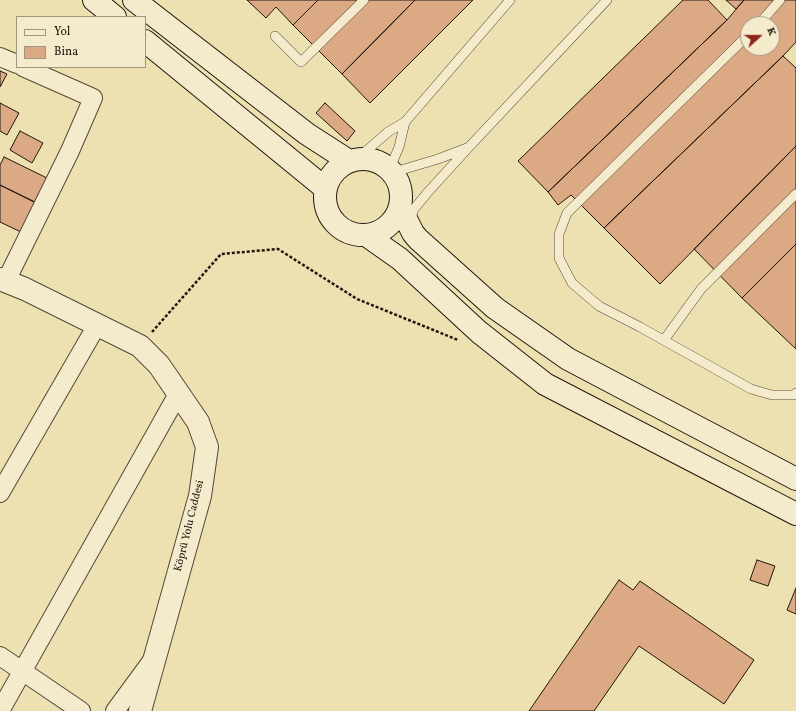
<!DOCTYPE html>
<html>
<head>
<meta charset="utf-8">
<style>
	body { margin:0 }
	#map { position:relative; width:796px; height:711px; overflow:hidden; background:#ede0b1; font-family:Vollkorn,serif }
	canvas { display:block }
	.legend { position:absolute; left:16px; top:16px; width:130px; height:52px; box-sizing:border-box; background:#f3ebcc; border:1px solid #9f9680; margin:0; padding:5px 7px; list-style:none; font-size:12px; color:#22160e }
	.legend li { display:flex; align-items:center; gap:8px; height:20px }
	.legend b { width:20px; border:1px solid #9f9680 }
	.north { position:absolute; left:740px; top:16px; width:40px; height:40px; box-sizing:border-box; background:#f3ebcc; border:1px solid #9f9680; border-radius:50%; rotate:69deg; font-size:11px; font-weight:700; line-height:16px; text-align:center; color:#22160e }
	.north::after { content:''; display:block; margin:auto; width:14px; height:18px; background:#8f2418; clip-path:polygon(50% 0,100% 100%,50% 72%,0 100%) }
</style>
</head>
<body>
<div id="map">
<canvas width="796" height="711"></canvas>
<ul class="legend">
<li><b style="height:5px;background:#f3ebcc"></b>Yol</li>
<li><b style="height:11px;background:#dba984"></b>Bina</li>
</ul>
<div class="north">K</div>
</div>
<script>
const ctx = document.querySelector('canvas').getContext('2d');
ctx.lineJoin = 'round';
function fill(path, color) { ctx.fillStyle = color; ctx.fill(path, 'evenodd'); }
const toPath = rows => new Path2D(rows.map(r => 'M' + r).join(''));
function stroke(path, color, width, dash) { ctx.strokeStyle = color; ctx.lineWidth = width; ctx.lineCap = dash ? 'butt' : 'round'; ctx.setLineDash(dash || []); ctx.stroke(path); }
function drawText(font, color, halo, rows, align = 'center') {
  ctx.font = font + ' Vollkorn,serif'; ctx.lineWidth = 3; ctx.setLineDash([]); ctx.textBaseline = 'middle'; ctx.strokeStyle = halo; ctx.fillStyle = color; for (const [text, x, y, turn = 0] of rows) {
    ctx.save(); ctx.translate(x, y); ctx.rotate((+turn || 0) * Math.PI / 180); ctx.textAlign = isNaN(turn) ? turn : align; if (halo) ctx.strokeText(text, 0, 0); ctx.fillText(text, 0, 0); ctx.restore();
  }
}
const building = toPath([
	[247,0,318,0,293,25,276,7,266,18,247,0],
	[318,0,415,0,342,74,293,25,318,0],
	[415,0,473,0,370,103,342,74,415,0],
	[683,0,708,0,727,20,548,192,518,161,683,0],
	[726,0,744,0,736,9,726,0],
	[744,0,796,0,796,42,783,56,604,228,571,195,558,205,548,192,727,20,744,0],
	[748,24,772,24,772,48,748,48,748,24],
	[783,56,796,68,796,146,660,284,604,228,783,56],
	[0,71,7,74,0,87,0,71],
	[0,103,19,113,7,135,0,131,0,103],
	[325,103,355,131,347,141,316,113,325,103],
	[20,131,43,143,32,163,10,150,20,131],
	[796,146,796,244,742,298,694,249,796,146],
	[4,157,47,178,35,202,0,185,0,165,4,157],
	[0,185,38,204,23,233,0,222,0,185],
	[796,244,796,349,742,298,796,244],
	[757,560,775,566,768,586,750,580,757,560],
	[619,580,633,590,640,581,754,660,724,704,639,646,594,711,529,711,619,580],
	[796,588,796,614,787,610,796,588]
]);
const path = toPath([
	[152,332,221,254,278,249,357,299,458,340]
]);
const service = toPath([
	[759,24,780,0],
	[748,35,567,213,559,234,559,258,572,283,599,306,640,327,751,389,772,395,794,395,796,393],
	[275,36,301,62,364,0],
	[359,159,365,152,388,132,405,122,510,0],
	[389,168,393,161,399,147,405,122],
	[393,173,401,170,438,159,467,148],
	[411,221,413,210,428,192,469,147,607,0],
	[664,340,701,289,796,194]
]);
const minor = toPath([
	[0,57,17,64],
	[6,281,70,151,93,98,23,67],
	[0,493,97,325],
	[0,656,81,711],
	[0,711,178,394],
	[115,711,151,662]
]);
const tertiary = toPath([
	[0,279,25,289,140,346,159,365,198,422,207,447,200,496,140,711]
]);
const secondary = toPath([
	[94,0,115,17],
	[134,0,307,134,349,161],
	[145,41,326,189],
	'325 197a38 38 0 1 1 76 0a38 38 0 1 1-76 0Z',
	[400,207,413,233,418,239,495,308,568,359,796,479],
	[366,235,400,259,479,332,545,384,796,514]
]);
const streetNames = [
	["Köprü Yolu Caddesi",190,526,-76]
];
fill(building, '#dba984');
stroke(building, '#22160e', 1);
stroke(service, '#554837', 10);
stroke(minor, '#554837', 20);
stroke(tertiary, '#554837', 24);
stroke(secondary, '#22160e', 24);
stroke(path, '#22160e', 2.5, [3, 2]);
stroke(service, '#f3ebcc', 9);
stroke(minor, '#f3ebcc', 18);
stroke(tertiary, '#f3ebcc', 22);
stroke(secondary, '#f3ebcc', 22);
drawText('11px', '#22160e', '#f3ebcc', streetNames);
</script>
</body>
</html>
